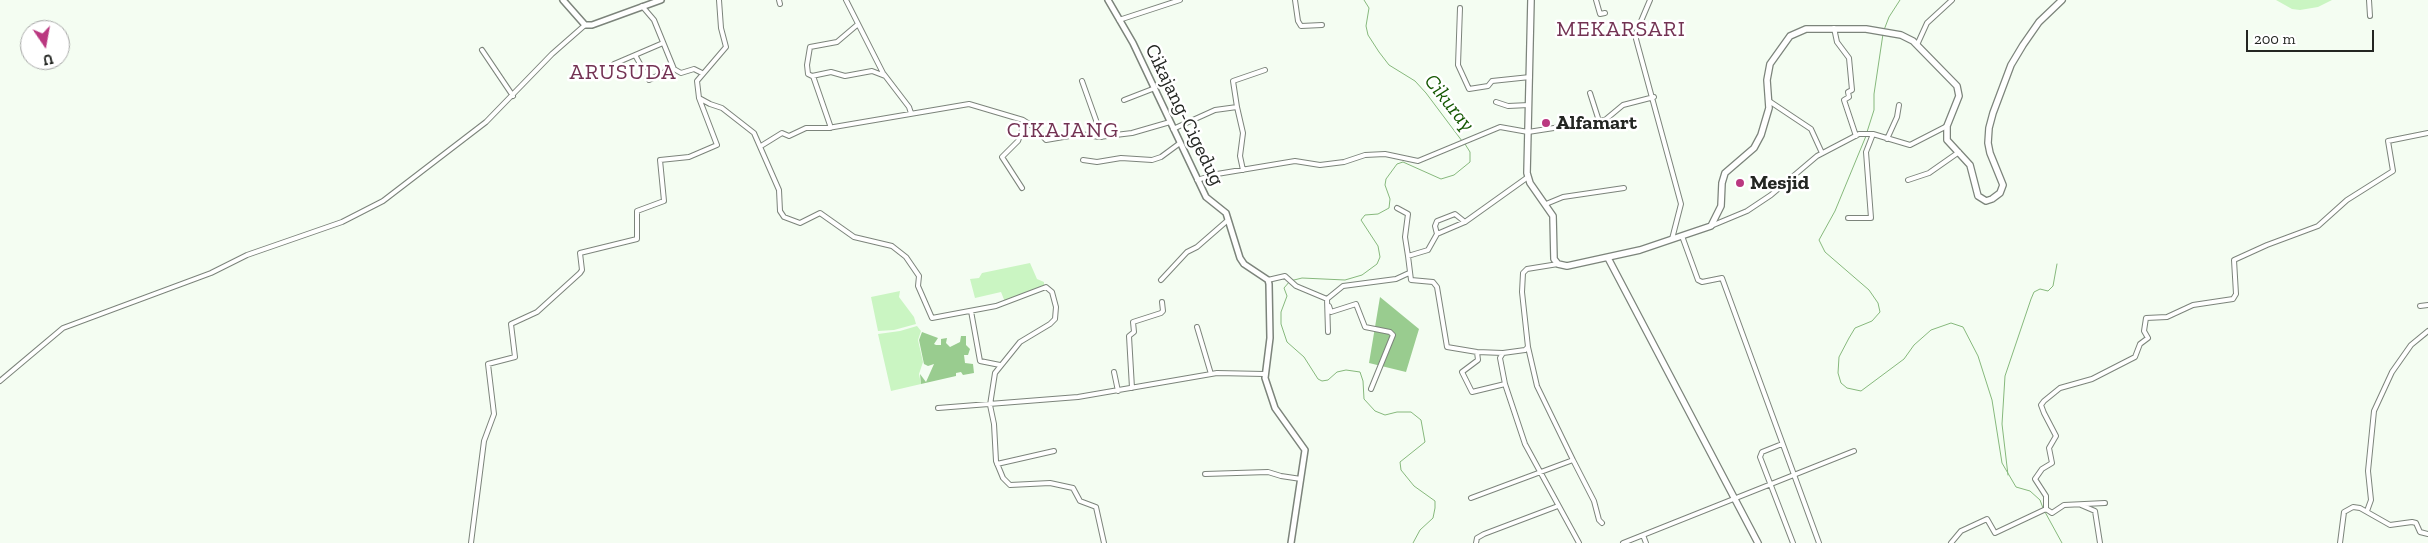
<!DOCTYPE html>
<html>
<head>
<meta charset="utf-8">
<style>
	body { margin:0 }
	#map { position:relative; width:2428px; height:543px; overflow:hidden; background:#f4fdf2; font-family:"Zilla Slab",serif }
	canvas { display:block }
	.north { position:absolute; left:20px; top:20px; width:50px; height:50px; box-sizing:border-box; background:#fff; border:1px solid #a7a8a7; border-radius:50%; rotate:168deg; font-size:14px; font-weight:700; line-height:20px; text-align:center; color:#232622 }
	.north::after { content:''; display:block; margin:auto; width:18px; height:22px; background:#ba3880; clip-path:polygon(50% 0,100% 100%,50% 72%,0 100%) }
	.scale { position:absolute; left:2246px; top:30px; width:128px; height:22px; box-sizing:border-box; border:2px solid #232622; border-top:0; padding-left:6px; font-size:15px; line-height:18px; white-space:nowrap; color:#232622; -webkit-text-stroke:4px #fff; paint-order:stroke }
</style>
</head>
<body>
<div id="map">
<canvas width="2428" height="543"></canvas>
<div class="north">U</div>
<div class="scale">200 m</div>
</div>
<script>
const ctx = document.querySelector('canvas').getContext('2d');
ctx.lineJoin = 'round';
function fill(path, color) { ctx.fillStyle = color; ctx.fill(path, 'evenodd'); }
const toPath = rows => new Path2D(rows.map(r => 'M' + r).join(''));
function stroke(path, color, width, dash) { ctx.strokeStyle = color; ctx.lineWidth = width; ctx.lineCap = dash ? 'butt' : 'round'; ctx.setLineDash(dash || []); ctx.stroke(path); }
function drawText(font, color, halo, rows, align = 'center') {
  ctx.font = font + ' "Zilla Slab",serif'; ctx.lineWidth = 5; ctx.setLineDash([]); ctx.textBaseline = 'middle'; ctx.strokeStyle = halo; ctx.fillStyle = color; for (const [text, x, y, turn = 0] of rows) {
    ctx.save(); ctx.translate(x, y); ctx.rotate((+turn || 0) * Math.PI / 180); ctx.textAlign = isNaN(turn) ? turn : align; if (halo) ctx.strokeText(text, 0, 0); ctx.fillText(text, 0, 0); ctx.restore();
  }
}
const green = toPath([
	[2276,0,2332,0,2318,7,2300,10,2292,9],
	[1030,263,1037,279,1044,282,1044,287,1005,302,1001,292,975,298,970,279,979,278,982,273],
	[900,291,899,297,914,317,916,324,894,330,878,331,871,297],
	[917,326,921,331,918,340,923,362,919,374,921,384,891,391,878,334,900,331]
]);
const forest = toPath([
	[1380,297,1419,329,1406,372,1369,363],
	[922,332,938,338,934,344,936,345,941,345,941,339,947,338,946,343,950,347,960,342,961,336,966,336,966,345,970,349,968,355,964,355,965,363,973,364,974,373,963,375,961,372,956,373,956,376,921,384,920,374,926,382,934,364,928,366,924,364,919,340]
]);
const stream = toPath([
	[1364,0,1369,8,1366,26,1368,35,1379,52,1389,65,1415,81,1426,93,1462,141],
	[1884,30,1889,17,1900,0],
	[1867,132,1874,110,1874,94,1883,34],
	[1866,136,1835,211,1819,240,1825,252,1869,290,1878,303,1880,312,1872,321,1855,328,1849,338,1839,357,1838,373,1841,383,1847,388,1861,391,1904,359,1914,345,1931,330,1951,323,1963,327,1978,356,1992,400,2002,463,2016,487,2030,491,2040,500,2043,508],
	[2008,475,2002,424,2005,376,2031,299,2034,292,2040,289,2048,291,2053,286,2057,264],
	[2045,512,2062,543],
	[1413,543,1420,530,1433,518,1435,508,1435,501,1414,486,1401,470,1400,462,1425,442,1421,420,1411,412,1397,412,1385,415,1375,411,1364,399,1363,381,1360,372,1346,370,1337,372,1328,380,1322,381,1318,379,1304,357,1287,342,1281,324,1281,312,1287,296,1284,288,1290,281,1302,278,1345,280,1362,275,1377,264,1380,257,1378,246,1361,220,1365,215,1378,214,1389,208,1390,199,1385,185,1386,179,1397,164,1403,162,1441,179,1454,175,1470,162,1470,152,1465,144]
]);
const street = toPath([
	[719,0,721,28,726,47,697,81,699,98,710,104,722,108,754,133,779,190,780,211,784,217,800,223,820,213,854,237,892,246,906,257,919,276,918,286,932,318,996,306,1046,287,1052,292,1056,307,1055,319,1050,324,1020,342,995,373,990,405,994,424,996,461,1003,478,1010,485,1050,483,1073,488,1080,501,1096,507,1104,543],
	[779,0,780,4],
	[846,0,883,73,909,107,911,113],
	[1295,0,1298,21,1301,26,1322,25],
	[1596,0,1600,14,1605,13],
	[1650,0,1636,33,1636,39,1681,204,1672,239],
	[2369,0,2370,16],
	[642,6,654,20,674,69,681,73,694,69,702,73],
	[1460,8,1458,65,1469,89,1488,86,1492,81,1530,77],
	[1119,20,1180,0],
	[857,25,837,42,810,47,807,65,808,74,812,76,831,72,845,76,872,71,885,76],
	[1834,28,1837,42,1849,58,1852,90,1848,92,1849,97,1844,100,1856,136],
	[1917,45,1927,23,1952,0],
	[482,50,513,96],
	[635,55,649,80,673,68],
	[614,64,663,43],
	[813,76,831,128],
	[1082,81,1102,137],
	[1590,93,1599,121],
	[1124,100,1155,88],
	[1769,101,1811,129,1822,153],
	[1496,102,1508,106,1529,105],
	[1237,107,1233,81,1265,70],
	[1173,129,1215,110,1237,107,1243,133,1240,156,1243,170],
	[1887,139,1897,117,1899,105],
	[761,146,782,133,789,136,806,128,828,128,969,104,1023,120,1034,127,1046,140,1081,134,1099,137,1132,133,1170,122],
	[1083,160,1097,162,1121,158,1152,160,1161,157,1180,143],
	[1197,180,1217,174,1295,161,1320,165,1344,162,1365,155,1385,154,1418,161,1500,127,1528,132,1599,121,1605,120,1623,105,1654,97],
	[1908,180,1929,173,1959,152],
	[1022,188,1002,157,1018,141,1025,122],
	[1546,204,1563,197,1624,188],
	[1397,208,1408,214,1405,237,1408,256],
	[1848,218,1871,218,1866,152,1873,134],
	[1711,226,1747,211,1771,195,1817,156,1859,134,1873,134,1910,145,1947,126],
	[1437,234,1435,226,1437,221,1455,214,1465,222],
	[1682,236,1698,280,1702,282,1722,278,1819,543],
	[1558,264,1527,269,1523,273,1522,292,1528,347,1525,350,1503,353,1500,358,1505,384,1525,444,1579,543],
	[1161,280,1187,252,1197,247,1228,220],
	[1268,280,1285,276,1296,286,1327,299,1328,332],
	[1327,299,1343,286,1396,279,1409,273],
	[1329,306,1331,312,1356,304,1365,327,1390,332,1393,335,1371,389],
	[2420,306,2428,305],
	[971,311,980,361,1000,365],
	[1197,327,1211,374],
	[1477,352,1478,360,1462,372,1472,392,1505,384],
	[1503,353,1477,352,1447,347,1437,287,1433,282,1411,280,1408,256,1428,250,1437,234,1465,222,1528,177],
	[1114,372,1118,391],
	[0,381,63,328,211,273,247,255,342,222,383,201,486,122,552,54,585,25],
	[1132,388,1129,336,1134,332,1133,322,1161,313,1163,311,1162,302],
	[938,408,1078,397,1217,373,1264,374],
	[1782,444,1762,452,1760,457,1793,543],
	[1573,460,1594,501,1599,520,1602,523],
	[997,464,1054,451],
	[1205,474,1268,472,1281,476,1301,479],
	[1471,498,1573,460,1537,386,1528,347],
	[2081,505,2095,511,2100,543],
	[2046,509,2046,496,2035,479,2042,469,2052,463,2049,448,2056,436,2044,413,2041,405,2044,401,2060,388,2092,379,2135,357,2140,344,2148,338,2144,331,2146,318,2167,317,2193,305,2233,299,2236,294,2234,260,2267,245,2318,226,2347,200,2393,171,2388,141,2428,133],
	[2046,509,2052,513,2064,505,2105,503],
	[2367,511,2371,500,2368,471,2374,411,2392,372,2411,345,2428,331],
	[1643,535,1646,543],
	[471,543,484,441,494,414,488,364,515,357,511,324,537,312,580,273,582,270,580,253,637,239,637,211,664,201,660,160,689,157,717,145,699,98],
	[1476,543,1477,538,1484,534,1558,506],
	[1623,543,1854,451],
	[1951,543,1961,531,1987,519,1995,533,2046,509],
	[2340,543,2344,512,2353,507,2360,508,2390,525,2412,522,2416,523,2420,532,2428,534]
]);
const secondary = toPath([
	[563,0,585,25,592,25,661,0],
	[1108,0,1133,43,1206,197,1226,213,1240,258,1244,264,1268,280,1269,284,1270,338,1265,378,1275,408,1305,450,1291,543]
]);
const primary = toPath([
	[1531,0,1527,173,1530,183,1553,216,1554,259,1558,264,1567,266,1640,250,1711,226,1721,206,1722,183,1725,173,1754,148,1761,135,1769,108,1767,80,1770,64,1790,36,1806,29,1866,29,1901,35,1913,41,1957,86,1959,96,1947,126,1947,140,1970,165,1978,196,1986,201,1992,199,2000,193,2003,185,1990,153,1988,143,1989,128,1993,113,2011,65,2023,45,2039,22,2062,0],
	[1608,258,1758,543]
]);
const markers = [
	[1546,123,5,"#ba3880"],
	[1740,183,5,"#ba3880"]
];
const streetNames = [
	["Cikajang-Cigedug",1184,115,64]
];
const poiNames = [
	["Alfamart",1556,123],
	["Mesjid",1750,183]
];
const waterNames = [
	["Cikuray",1449,103,51]
];
const quarterNames = [
	["MEKARSARI",1621,30],
	["ARUSUDA",623,73],
	["CIKAJANG",1063,131]
];
fill(green, '#caf5c2');
fill(forest, '#99cc8f');
stroke(stream, '#86b87c', 1);
stroke(street, '#7c847b', 6);
stroke(secondary, '#7c847b', 8);
stroke(primary, '#7c847b', 8);
stroke(street, '#fff', 4);
stroke(secondary, '#fff', 5);
stroke(primary, '#fff', 5.5);
for (const [x, y, r, color] of markers) { const dot = new Path2D(); dot.arc(x, y, r, 0, 2 * Math.PI); ctx.fillStyle = color; ctx.fill(dot); stroke(dot, '#fff', 2); }
drawText('20px', '#232622', '#fff', streetNames);
drawText('bold 20px', '#232622', '#fff', poiNames, 'left');
drawText('italic 21px', '#145700', '#fff', waterNames);
ctx.letterSpacing = '1px';
drawText('22px', '#733253', '#fff', quarterNames);
ctx.letterSpacing = '0px';
</script>
</body>
</html>
